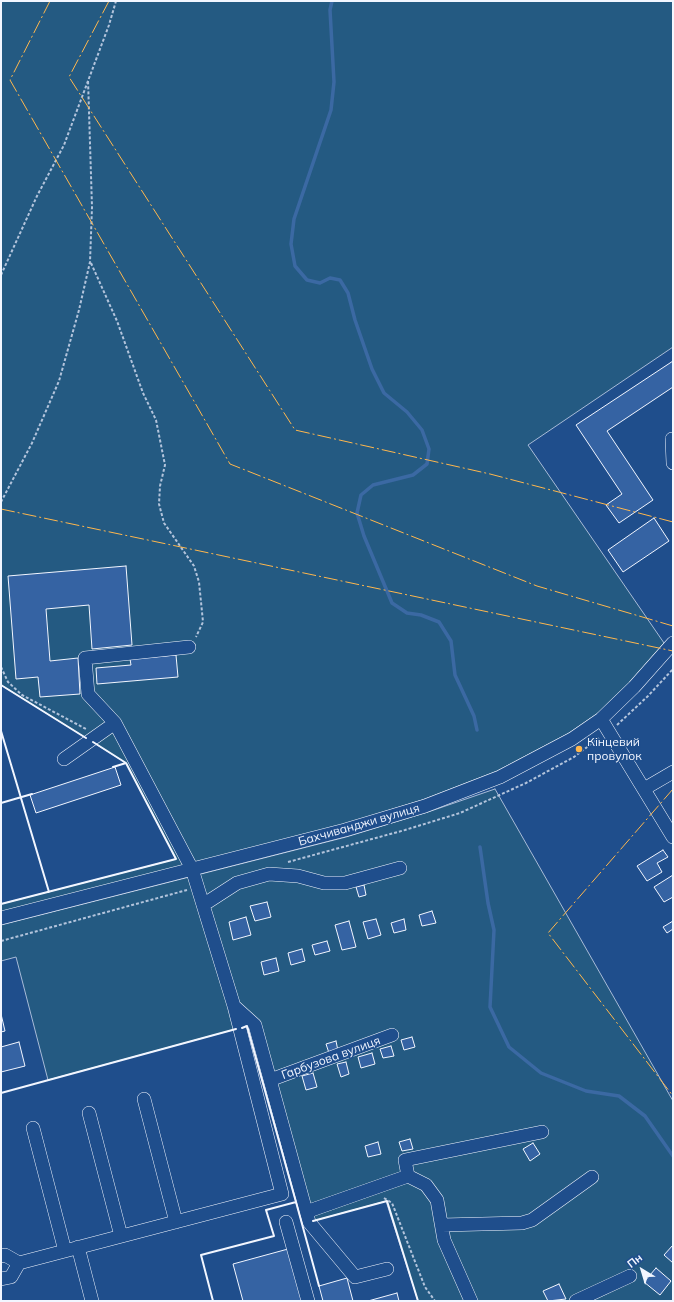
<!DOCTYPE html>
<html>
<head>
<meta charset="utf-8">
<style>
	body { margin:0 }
	#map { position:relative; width:674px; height:1302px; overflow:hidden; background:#1f4e8c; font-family:Mulish,sans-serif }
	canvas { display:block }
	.frame { position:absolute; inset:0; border:2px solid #f2f6ff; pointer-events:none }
	.north { position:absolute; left:622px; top:1250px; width:40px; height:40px; -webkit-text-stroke:3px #1f4e8c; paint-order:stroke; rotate:322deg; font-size:11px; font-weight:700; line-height:16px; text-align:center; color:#f2f6ff }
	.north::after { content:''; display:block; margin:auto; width:14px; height:18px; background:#f2f6ff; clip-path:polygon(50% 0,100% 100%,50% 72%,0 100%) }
</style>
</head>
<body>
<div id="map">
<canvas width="674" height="1302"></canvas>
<div class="frame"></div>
<div class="north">Пн</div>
</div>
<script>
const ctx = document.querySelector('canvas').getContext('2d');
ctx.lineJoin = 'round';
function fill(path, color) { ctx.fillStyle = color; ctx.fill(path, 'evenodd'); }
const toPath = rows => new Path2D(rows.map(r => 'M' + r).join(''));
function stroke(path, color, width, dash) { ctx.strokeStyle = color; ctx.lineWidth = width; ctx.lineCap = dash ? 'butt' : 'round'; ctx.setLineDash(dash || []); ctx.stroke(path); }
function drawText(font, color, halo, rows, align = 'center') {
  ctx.font = font + ' Mulish,sans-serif'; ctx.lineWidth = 3; ctx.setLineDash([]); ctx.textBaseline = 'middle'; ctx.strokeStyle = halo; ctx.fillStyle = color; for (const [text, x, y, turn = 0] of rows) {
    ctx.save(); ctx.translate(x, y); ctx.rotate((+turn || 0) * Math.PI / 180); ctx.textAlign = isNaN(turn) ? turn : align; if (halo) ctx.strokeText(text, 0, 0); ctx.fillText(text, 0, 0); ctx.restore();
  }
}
const green = toPath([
	[1,1,673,1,673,347,528,445,664,643,629,683,598,713,569,733,497,771,422,800,342,825,1,912,1,904,176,859,126,763,1,685,1,1],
	[495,789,673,1101,673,1301,418,1301,386,1201,302,1224,247,1026,48,1080,16,957,1,961,1,925,346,837,428,812,495,789]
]);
const stream = toPath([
	[332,1,330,10,334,82,331,110,294,219,291,244,295,266,307,280,320,283,330,278,340,280,348,293,355,320,372,369,384,393,407,412,422,430,429,449,427,464,413,475,373,485,361,495,357,513,364,536,392,603,407,613,421,615,439,622,451,641,455,675,474,716,477,730],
	[480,847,488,903,494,930,490,1007,509,1047,541,1073,586,1091,619,1096,645,1116,673,1156]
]);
const building = toPath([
	[673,361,673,387,607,431,653,500,619,523,606,505,622,494,576,425,673,361],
	[654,518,669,541,623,572,608,550,654,518],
	[126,566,132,645,92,649,89,605,46,609,50,661,78,658,80,694,40,697,38,677,16,679,8,576,126,566],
	[176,655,178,677,97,684,96,668,131,665,130,659,176,655],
	[115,767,121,785,36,813,30,795,115,767],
	[663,850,668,857,657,863,662,872,647,881,637,866,663,850],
	[673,875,673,897,664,902,654,887,673,875],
	[364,885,366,895,359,897,356,887,364,885],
	[267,902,271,917,255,921,250,906,267,902],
	[432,911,436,923,422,926,419,915,432,911],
	[246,917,251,935,233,940,229,922,246,917],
	[376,919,381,935,368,939,363,922,376,919],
	[404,919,406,930,394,933,391,923,404,919],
	[349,921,356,947,342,950,335,925,349,921],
	[673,921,673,929,667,933,663,927,673,921],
	[327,941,330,951,315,955,312,945,327,941],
	[302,949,305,961,291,965,288,953,302,949],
	[276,958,279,971,264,975,261,962,276,958],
	[1,1014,5,1031,1,1032,1,1014],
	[412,1037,415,1047,404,1050,401,1040,412,1037],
	[336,1041,338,1051,329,1053,326,1044,336,1041],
	[19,1042,25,1066,1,1072,1,1047,19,1042],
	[391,1046,394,1056,383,1058,380,1049,391,1046],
	[372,1053,375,1064,361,1068,358,1057,372,1053],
	[346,1062,349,1074,341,1077,337,1064,346,1062],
	[313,1073,317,1087,306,1090,302,1076,313,1073],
	[410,1139,413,1149,402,1151,399,1142,410,1139],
	[378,1142,381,1154,368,1157,365,1146,378,1142],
	[533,1143,540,1154,530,1161,523,1149,533,1143],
	[673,1245,673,1263,664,1255,673,1245],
	[288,1249,303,1301,243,1301,233,1264,288,1249],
	[656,1268,671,1281,660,1295,644,1282,656,1268],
	[347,1278,353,1301,323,1301,319,1286,347,1278],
	[559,1284,566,1299,548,1301,543,1291,559,1284],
	[397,1293,399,1301,368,1301,397,1293]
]);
const path = toPath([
	[91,263,117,321,143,393,156,420,165,465,160,486,159,504,164,523,194,566,199,582,203,622,196,637],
	[1,275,37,196,64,145,109,25,116,1],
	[1,502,32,443,59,381,79,310,90,262,92,207,88,80],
	[1,667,8,682,22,695,86,729],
	[617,725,648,696,673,669],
	[288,862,405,830,460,813,526,783,574,757,599,738],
	[1,941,187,890],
	[384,1198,392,1203,425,1287,435,1301]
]);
const minor = toPath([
	[672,439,673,463],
	[601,719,673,837],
	[64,759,115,723],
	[644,789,673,772],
	[203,905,237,883,269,874,298,876,324,883,345,883,400,868],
	[1,918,345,830,425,806,500,777,572,739,601,719,634,687,673,643],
	[234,1006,255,1025,309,1222,355,1277,387,1269],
	[270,1080,392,1035],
	[144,1099,176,1222],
	[89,1113,121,1236],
	[33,1128,65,1251],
	[408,1176,405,1160,542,1132],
	[408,1176,426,1185,437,1200,444,1240,471,1301],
	[306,1212,408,1176],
	[286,1222,308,1301],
	[442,1225,522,1223,532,1220,592,1177],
	[78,1247,92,1301],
	[1,1256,5,1255,19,1263],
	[1,1279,11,1277,19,1263,282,1194,234,1006,192,869,115,723,88,694,85,658,189,647],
	[576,1301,630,1276]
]);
const wall = toPath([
	[1,685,86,738],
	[1,731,49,892],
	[113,767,126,763],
	[1,803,32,794],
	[1,904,176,859,126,763,93,742],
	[1,1093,236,1029],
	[296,1202,319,1286],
	[313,1221,387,1201,418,1301],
	[213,1301,201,1255,274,1236,266,1210,296,1202,247,1026,242,1028]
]);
const power = toPath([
	[50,1,10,80,230,464,537,586,673,626],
	[109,1,69,77,295,430,490,474,673,522],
	[1,509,673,651],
	[673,789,548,933,673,1096]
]);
const markers = [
	[579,749,4,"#ffb74d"]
];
const poiNames = [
	["Кінцевий",587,742],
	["провулок",587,756]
];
const streetNames = [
	["Бахчиванджи вулиця",359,825,-16],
	["Гарбузова вулиця",331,1058,-20]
];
fill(green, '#245a82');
stroke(green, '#a8bbd7', 1);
stroke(stream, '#3b69a3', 3.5);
fill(building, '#3563a3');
stroke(building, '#f2f6ff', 1);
stroke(minor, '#f2f6ff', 14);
stroke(path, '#b3c4dc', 2, [3, 2]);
stroke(minor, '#1f4e8c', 13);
stroke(wall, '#f2f6ff', 2);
stroke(power, '#ffb74d', 1, [14, 3, 2, 3]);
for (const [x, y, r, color] of markers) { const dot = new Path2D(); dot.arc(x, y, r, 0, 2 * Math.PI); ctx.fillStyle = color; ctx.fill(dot); stroke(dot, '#1f4e8c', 1.5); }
drawText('12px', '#f2f6ff', '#1f4e8c', poiNames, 'left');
drawText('12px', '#f2f6ff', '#1f4e8c', streetNames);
</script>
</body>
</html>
